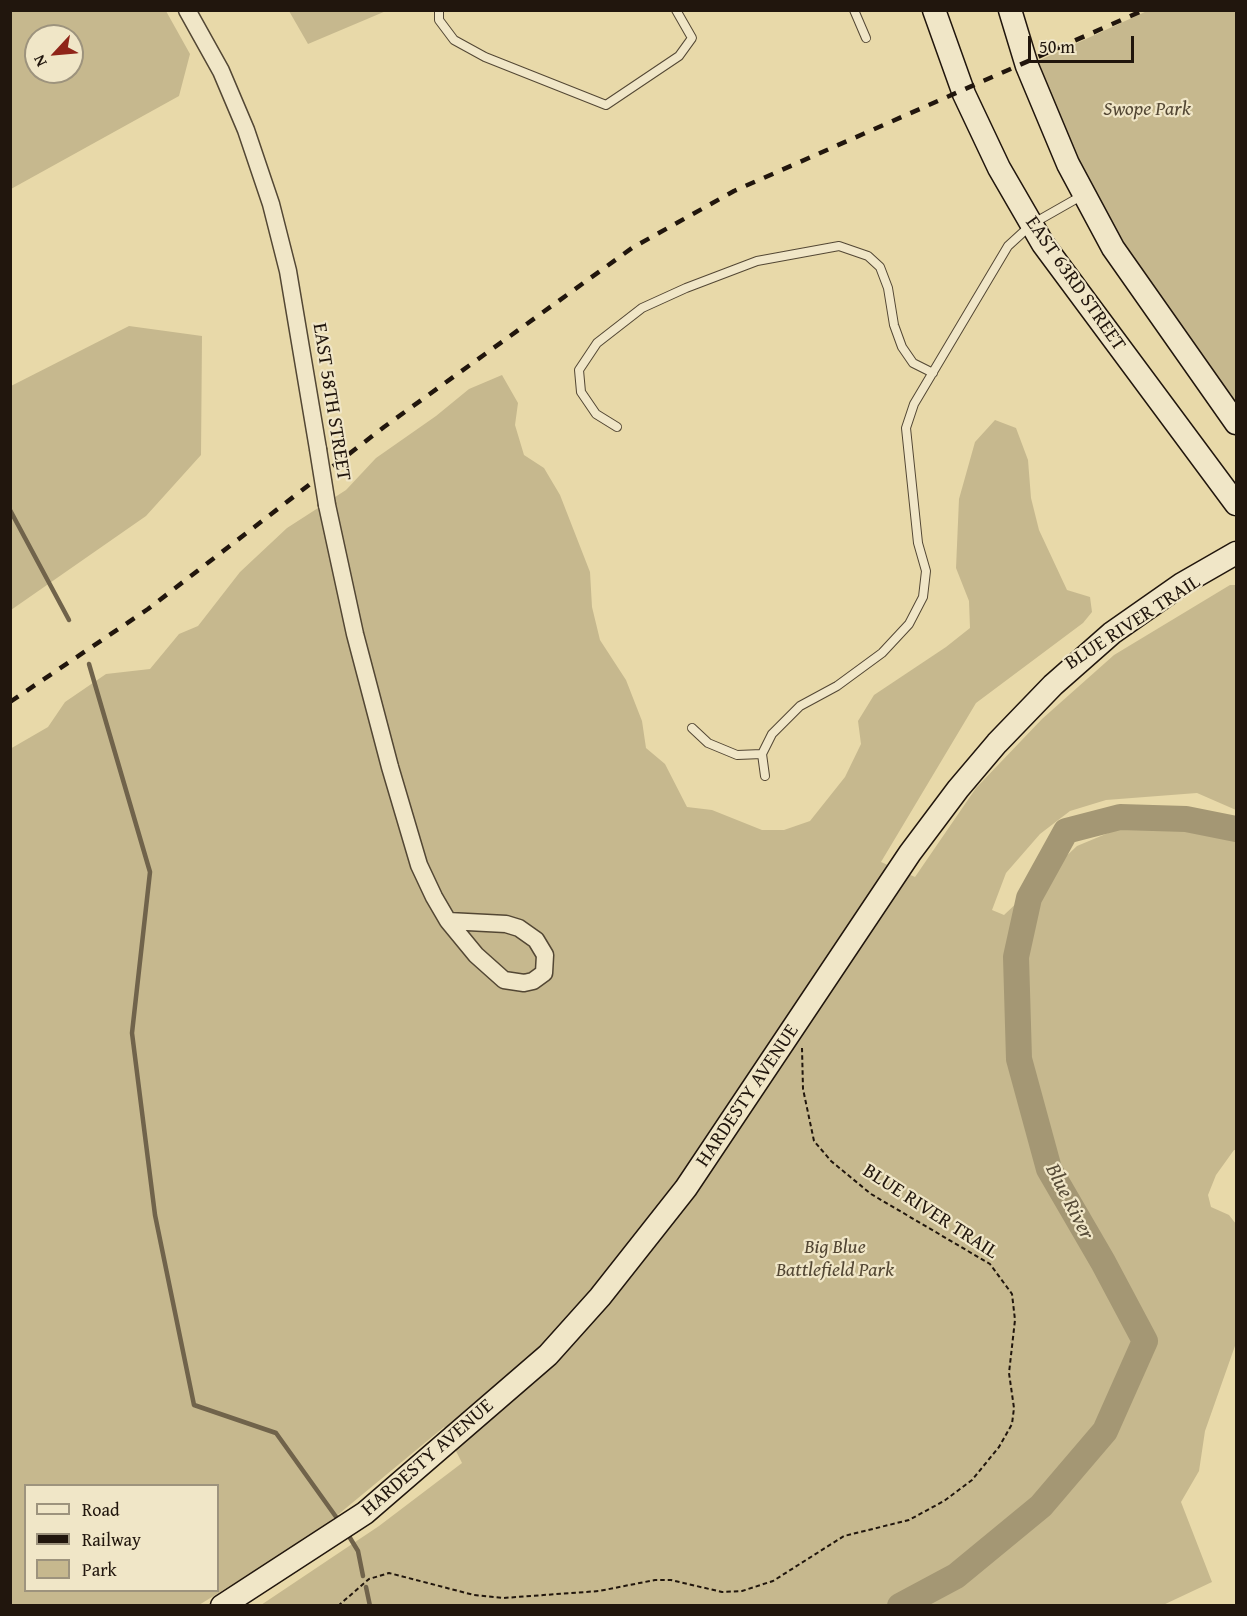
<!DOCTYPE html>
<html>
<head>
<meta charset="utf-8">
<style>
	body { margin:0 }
	#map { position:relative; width:1247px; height:1616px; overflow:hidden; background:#e8d9a9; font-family:"Gentium Book Plus",serif }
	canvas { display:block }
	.frame { position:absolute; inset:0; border:12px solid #21160d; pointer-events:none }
	.legend { position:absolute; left:24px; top:1484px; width:195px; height:108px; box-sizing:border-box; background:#f0e6c7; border:2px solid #9d937d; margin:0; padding:8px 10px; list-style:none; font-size:18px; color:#21160d }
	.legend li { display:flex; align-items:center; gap:12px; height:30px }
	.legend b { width:30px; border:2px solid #9d937d }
	.north { position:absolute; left:24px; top:24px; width:60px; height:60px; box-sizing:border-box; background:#f0e6c7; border:2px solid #9d937d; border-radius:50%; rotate:244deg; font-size:16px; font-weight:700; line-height:24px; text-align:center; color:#21160d }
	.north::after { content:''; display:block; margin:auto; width:21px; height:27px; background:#8f2418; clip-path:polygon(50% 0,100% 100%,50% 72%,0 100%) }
	.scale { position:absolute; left:1028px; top:36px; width:106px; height:27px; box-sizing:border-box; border:3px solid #21160d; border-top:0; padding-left:8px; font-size:18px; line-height:21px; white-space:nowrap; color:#21160d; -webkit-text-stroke:4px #f0e6c7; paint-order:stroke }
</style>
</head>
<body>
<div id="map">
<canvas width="1247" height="1616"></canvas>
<div class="frame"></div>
<ul class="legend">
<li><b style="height:8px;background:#f0e6c7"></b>Road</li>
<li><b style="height:8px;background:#21160d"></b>Railway</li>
<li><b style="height:16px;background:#c6b88e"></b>Park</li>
</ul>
<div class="north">N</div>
<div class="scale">50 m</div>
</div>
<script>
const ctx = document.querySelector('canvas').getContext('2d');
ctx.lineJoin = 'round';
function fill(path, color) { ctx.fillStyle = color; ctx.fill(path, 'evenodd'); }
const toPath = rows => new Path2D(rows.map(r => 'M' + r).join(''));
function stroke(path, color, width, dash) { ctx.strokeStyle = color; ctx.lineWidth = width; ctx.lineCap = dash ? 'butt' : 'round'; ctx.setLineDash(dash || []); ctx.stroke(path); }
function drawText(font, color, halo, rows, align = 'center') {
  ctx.font = font + ' "Gentium Book Plus",serif'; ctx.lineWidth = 4.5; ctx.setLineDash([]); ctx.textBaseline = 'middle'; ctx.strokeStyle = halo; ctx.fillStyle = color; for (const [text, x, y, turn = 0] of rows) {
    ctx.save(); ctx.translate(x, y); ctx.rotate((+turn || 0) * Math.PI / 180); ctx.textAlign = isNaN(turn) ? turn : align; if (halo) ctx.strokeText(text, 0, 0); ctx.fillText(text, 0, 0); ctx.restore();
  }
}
const green = toPath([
	[11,10,166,11,190,54,179,96,11,189],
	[36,36,72,36,72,72,36,72],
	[289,11,386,11,308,44],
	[1147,11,1236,11,1236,423,1113,248,1027,66],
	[129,326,202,336,201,455,146,516,11,610,11,386],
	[502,375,518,403,515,425,524,455,544,468,560,495,590,572,592,607,600,640,626,680,642,721,646,748,665,764,687,807,712,810,762,830,784,830,810,821,845,777,861,744,858,721,874,695,946,647,970,628,969,601,956,568,959,499,975,442,995,420,1016,428,1028,460,1031,498,1039,530,1067,590,1090,597,1092,612,1083,623,976,703,881,862,915,877,976,788,1042,719,1114,655,1230,585,1236,585,1236,810,1197,793,1106,800,1070,811,1040,834,1006,873,992,910,1004,915,1077,846,1161,811,1215,820,1236,836,1236,1150,1234,1150,1216,1175,1208,1195,1211,1207,1229,1215,1236,1224,1236,1343,1205,1431,1199,1471,1181,1502,1212,1582,1161,1606,261,1605,379,1526,462,1463,444,1427,317,1532,199,1605,11,1605,10,749,48,727,65,702,106,674,150,669,179,634,198,626,240,572,287,528,346,490,376,458,436,416,469,389],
	[26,1486,218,1486,218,1590,26,1590]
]);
const stream = toPath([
	[10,510,69,620],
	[89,664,150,872,132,1033,155,1215,194,1405,276,1433,339,1521],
	[1233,827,1236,825],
	[347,1533,358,1551,363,1576],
	[366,1587,370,1606]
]);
const river = toPath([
	[900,1606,956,1576,1041,1506,1105,1431,1145,1341,1103,1262,1049,1169,1019,1059,1016,957,1029,898,1066,831,1120,817,1186,819,1236,829]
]);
const path = toPath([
	[338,1606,369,1579,389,1573,474,1595,503,1598,599,1591,655,1580,671,1580,722,1592,742,1591,773,1581,844,1536,909,1520,944,1501,972,1480,999,1447,1012,1424,1014,1408,1009,1373,1015,1320,1012,1294,990,1264,871,1194,831,1161,814,1141,803,1089,802,1048]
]);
const service = toPath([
	[439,10,439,20,454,40,485,57,606,105,679,56,692,38,676,10],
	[854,10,866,38],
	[617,427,596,414,581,392,579,370,597,343,642,308,686,288,757,261,839,246,868,256,880,267,888,288,894,325,902,347,913,363,933,373],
	[692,728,708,743,737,755,762,754],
	[765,776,762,754,772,734,800,706,837,686,882,653,909,624,923,597,926,571,918,543,906,428,914,404,1008,246,1032,224,1083,195]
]);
const minor = toPath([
	[187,10,221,71,246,130,271,204,288,271,318,449],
	[327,505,355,634,390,767,419,865,434,897,448,921],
	[448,921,506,924,519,928,536,940,545,955,544,973,533,981,524,983,504,980,476,955,448,921]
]);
const secondary = toPath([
	[934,10,964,94,999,168,1043,244,1236,504],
	[1010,10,1027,66,1068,164,1113,248,1236,423],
	[222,1606,365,1513,548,1355,600,1297,686,1188,910,853,958,789,997,743,1053,685,1112,633,1182,584,1236,553]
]);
const rail = toPath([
	[10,702,148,609,384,427,632,248,734,191,1144,10]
]);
const minorBridge = toPath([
	[318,449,327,505]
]);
const parkNames = [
	["Swope Park",1147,110],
	["Big Blue",835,1248],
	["Battlefield Park",835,1271]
];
const streetNames = [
	["EAST 63RD STREET",1075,284,55],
	["EAST 58TH STREET",331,402,81],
	["BLUE RIVER TRAIL",1133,623,-33],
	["HARDESTY AVENUE",748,1096,-56],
	["BLUE RIVER TRAIL",930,1212,33],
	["HARDESTY AVENUE",428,1458,-41]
];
const waterNames = [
	["Blue River",1069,1202,63]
];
fill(green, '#c6b88e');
stroke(stream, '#70634b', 4.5);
stroke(river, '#a49774', 26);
stroke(service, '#534734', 10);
stroke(minor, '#534734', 19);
stroke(secondary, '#21160d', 25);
stroke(path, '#21160d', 2, [4.5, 3]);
stroke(service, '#f0e6c7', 8);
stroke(minor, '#f0e6c7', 16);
stroke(secondary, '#f0e6c7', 22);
stroke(rail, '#21160d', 4.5, [10, 10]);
stroke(minorBridge, '#534734', 19, []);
stroke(minorBridge, '#f0e6c7', 16);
drawText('italic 20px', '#534734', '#f0e6c7', parkNames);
drawText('20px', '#21160d', '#f0e6c7', streetNames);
drawText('italic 21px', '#554a36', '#f0e6c7', waterNames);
</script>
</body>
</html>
